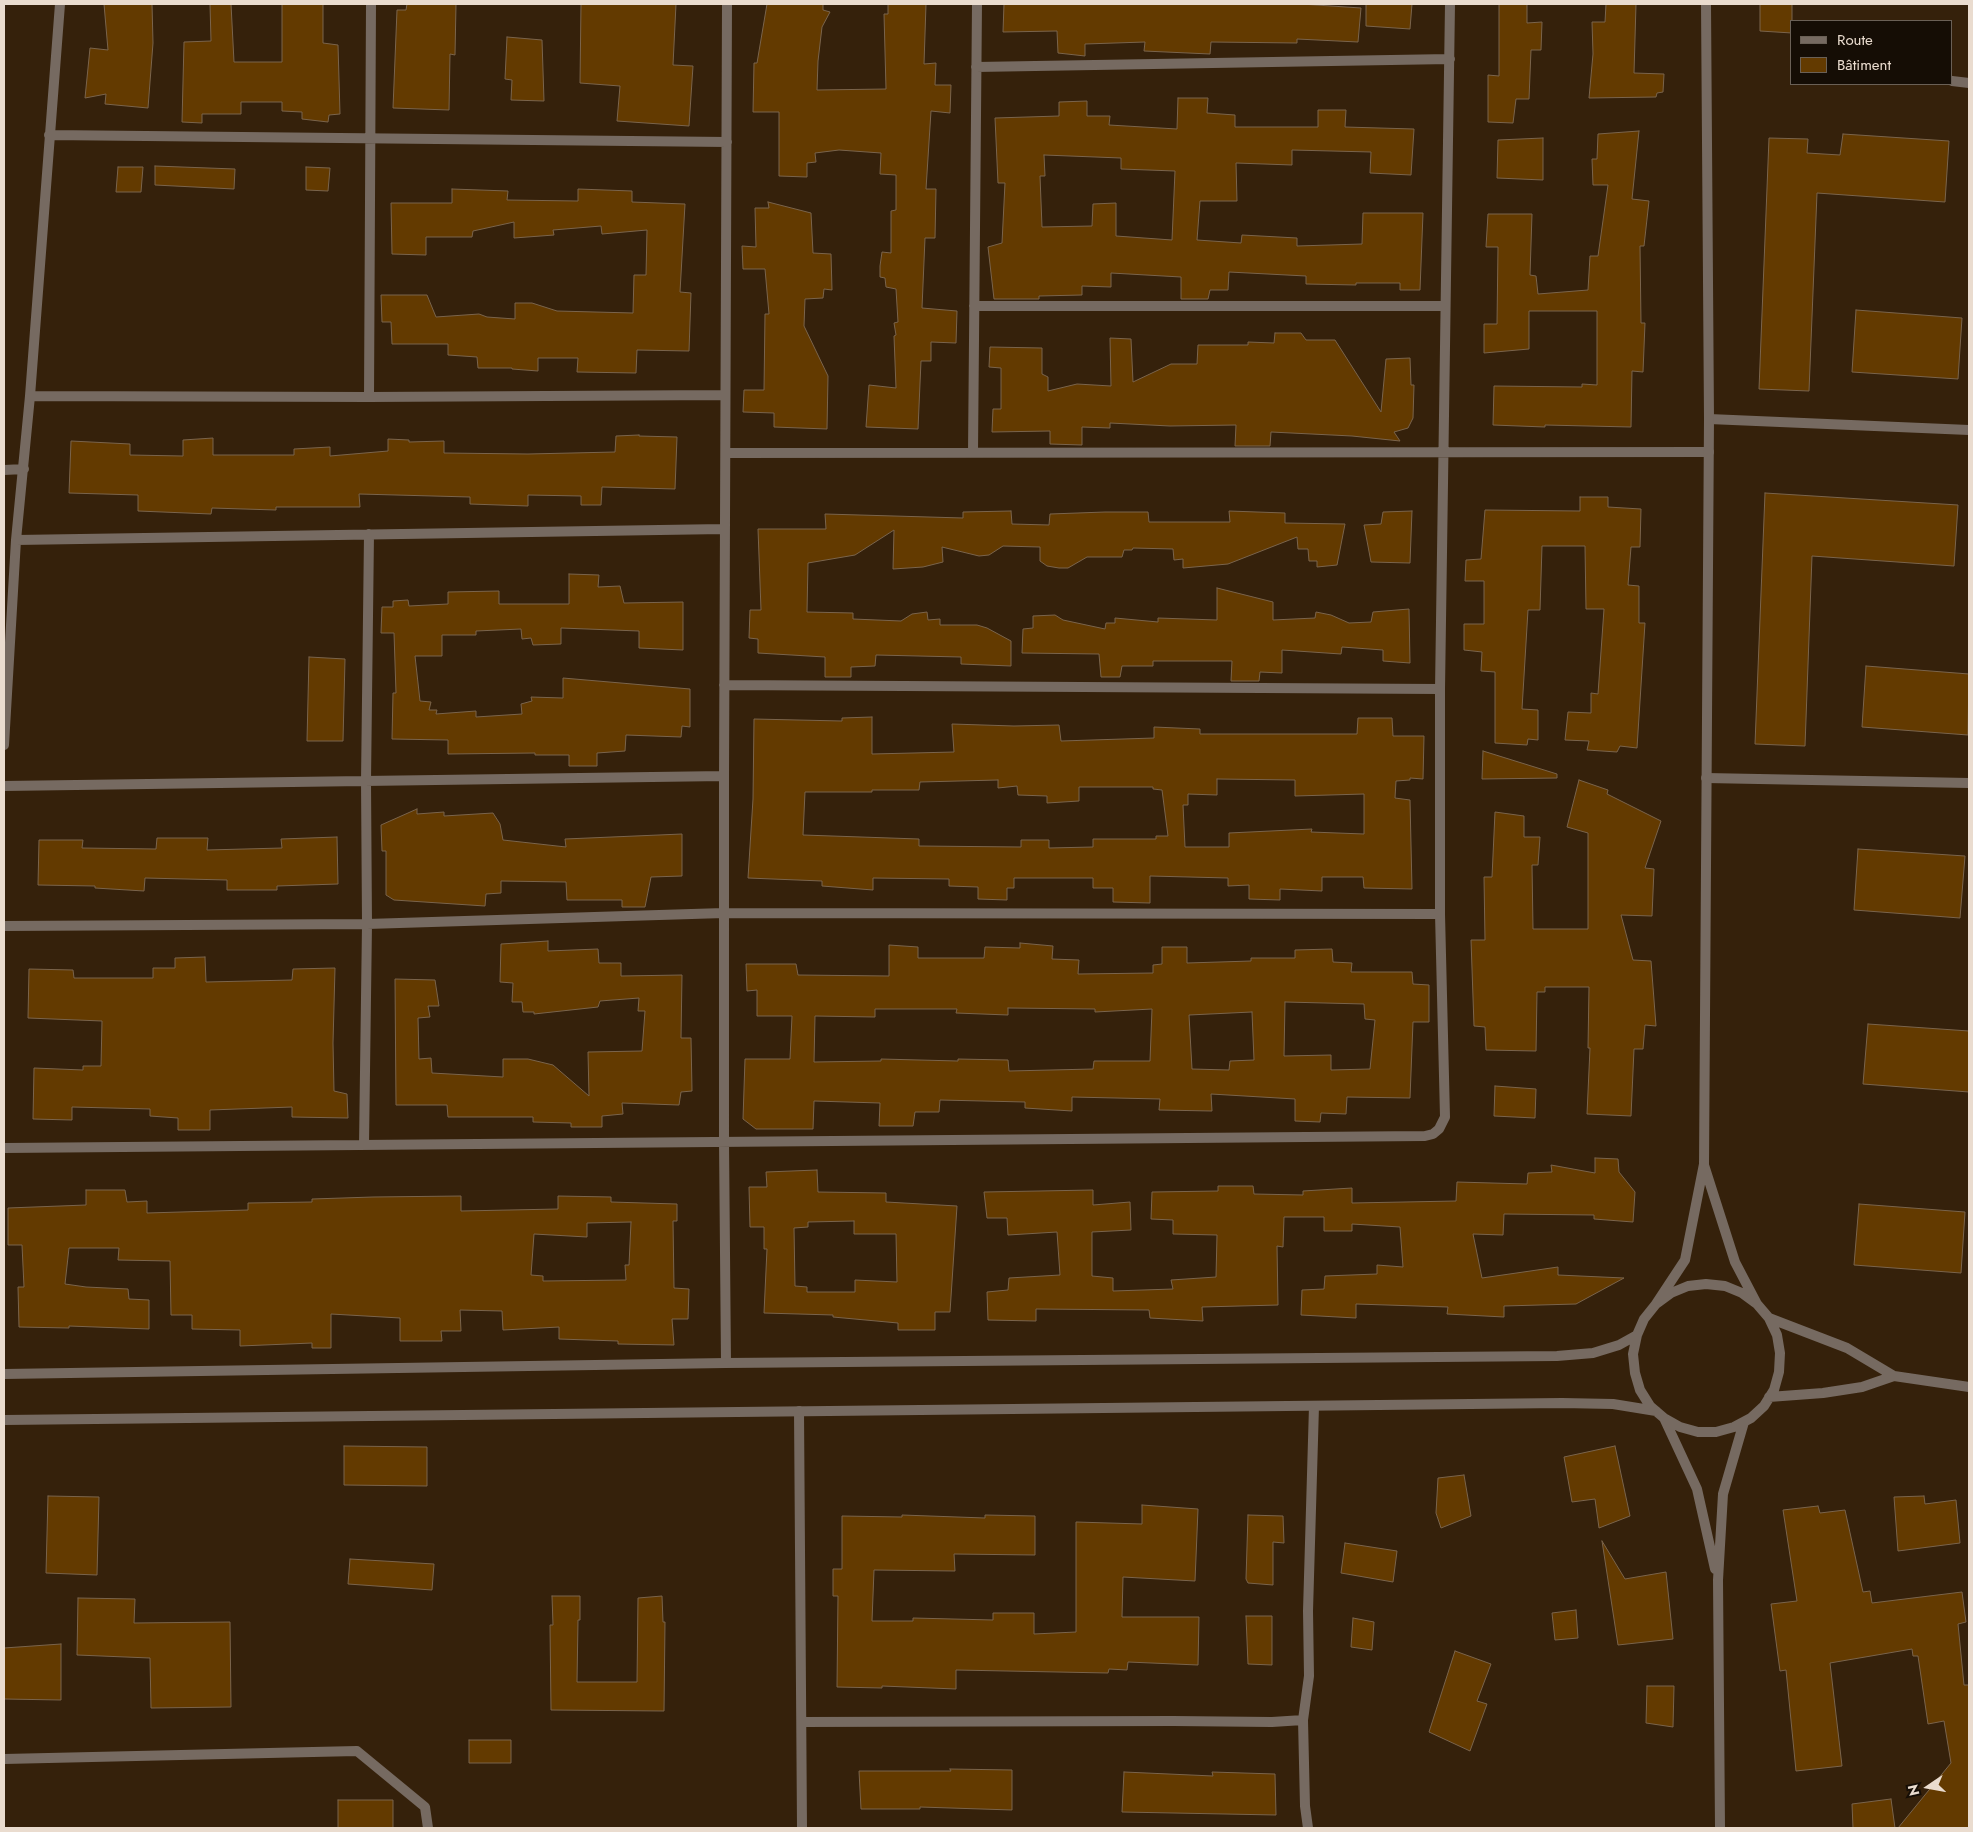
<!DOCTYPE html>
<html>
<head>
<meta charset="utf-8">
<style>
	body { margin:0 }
	#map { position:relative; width:1973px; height:1832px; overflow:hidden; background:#35210b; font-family:Jost,sans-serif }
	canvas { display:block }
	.frame { position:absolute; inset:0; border:5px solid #eadccf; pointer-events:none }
	.legend { position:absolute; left:1790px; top:20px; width:162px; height:65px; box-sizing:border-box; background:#150d05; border:1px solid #6a6056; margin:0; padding:6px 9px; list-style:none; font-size:15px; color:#eadccf }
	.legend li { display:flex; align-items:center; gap:10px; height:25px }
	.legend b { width:25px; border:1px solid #6a6056 }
	.north { position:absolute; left:1903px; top:1762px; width:50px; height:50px; -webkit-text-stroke:4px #150d05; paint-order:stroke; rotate:258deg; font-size:14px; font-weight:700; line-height:20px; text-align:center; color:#eadccf }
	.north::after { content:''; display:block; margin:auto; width:18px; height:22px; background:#eadccf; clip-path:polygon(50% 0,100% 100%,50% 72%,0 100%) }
</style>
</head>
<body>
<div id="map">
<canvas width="1973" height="1832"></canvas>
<div class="frame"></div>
<ul class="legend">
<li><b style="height:6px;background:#766a61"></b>Route</li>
<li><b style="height:14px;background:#633a00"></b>Bâtiment</li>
</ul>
<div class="north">N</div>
</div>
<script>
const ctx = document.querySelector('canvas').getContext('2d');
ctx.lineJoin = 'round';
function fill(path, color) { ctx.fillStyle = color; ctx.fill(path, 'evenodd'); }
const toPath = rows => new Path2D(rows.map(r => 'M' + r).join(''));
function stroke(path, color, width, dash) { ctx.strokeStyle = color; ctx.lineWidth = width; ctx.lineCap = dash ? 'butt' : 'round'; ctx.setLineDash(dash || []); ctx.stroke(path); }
const building = toPath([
	[104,4,152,4,153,43,148,108,105,104,106,94,85,98,90,48,108,50,104,4],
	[210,4,231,4,234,62,282,62,282,4,323,4,323,43,338,45,340,114,329,115,328,122,302,119,302,112,282,111,282,102,241,102,241,114,202,114,202,123,182,122,184,42,211,41,210,4],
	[407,4,456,4,455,55,450,54,449,110,393,108,397,10,406,10,407,4],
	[581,4,676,4,673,65,693,66,689,126,617,121,620,86,580,83,581,4],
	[767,4,823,4,823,10,830,12,822,27,818,61,817,90,886,89,884,14,888,14,888,4,926,4,924,64,936,63,935,85,951,85,950,113,931,111,926,189,936,189,935,238,925,238,922,308,957,311,956,343,931,342,931,361,921,361,918,429,866,427,869,385,896,388,894,336,896,335,894,323,898,322,896,289,886,287,885,278,880,277,880,266,882,252,891,253,891,211,896,210,896,175,880,174,881,153,839,150,815,153,816,162,807,163,807,177,779,176,779,112,753,112,754,63,757,63,767,4],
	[1004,4,1301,4,1361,8,1358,42,1297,39,1297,43,1211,42,1210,54,1144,51,1145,42,1085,44,1085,56,1058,53,1057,31,1003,32,1004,4],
	[1366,4,1412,4,1410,29,1366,26,1366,4],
	[1499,4,1527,4,1527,23,1542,22,1541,50,1531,50,1529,99,1516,99,1513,123,1488,122,1488,75,1499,76,1499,4],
	[1606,4,1636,4,1634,73,1664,74,1663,92,1657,93,1656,97,1589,98,1593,54,1592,22,1605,22,1606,4],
	[1760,4,1792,4,1792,33,1760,31,1760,4],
	[507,37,542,40,544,101,511,100,512,80,505,79,507,37],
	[1178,98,1208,98,1207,113,1235,115,1235,127,1318,127,1318,110,1346,110,1345,127,1414,129,1411,175,1370,173,1371,152,1292,150,1292,165,1236,163,1237,201,1200,201,1197,240,1241,243,1242,235,1297,238,1297,246,1362,244,1363,213,1423,213,1420,290,1400,290,1400,283,1356,283,1356,285,1306,284,1306,276,1229,272,1228,290,1210,290,1208,299,1181,299,1181,277,1111,273,1111,287,1082,286,1082,295,1039,296,1039,299,994,299,988,247,1002,243,1005,183,998,183,995,118,1059,116,1059,102,1087,101,1087,116,1110,116,1109,125,1177,129,1178,98],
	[1044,155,1121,158,1121,169,1175,171,1172,240,1116,236,1116,203,1093,204,1092,226,1042,227,1040,176,1045,176,1044,155],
	[1639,131,1632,199,1649,201,1644,246,1640,246,1641,323,1645,323,1643,372,1632,371,1631,427,1545,425,1545,427,1493,425,1494,386,1582,387,1582,384,1597,385,1597,311,1529,311,1529,349,1484,353,1484,324,1497,324,1498,247,1486,247,1488,214,1532,214,1530,275,1536,276,1538,294,1588,290,1590,256,1598,256,1608,185,1593,185,1592,159,1597,159,1598,134,1639,131],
	[1843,134,1949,141,1945,202,1817,193,1809,391,1759,389,1769,138,1808,139,1807,153,1840,155,1843,134],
	[1543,138,1543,180,1497,178,1498,140,1543,138],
	[155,166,235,169,234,189,155,185,155,166],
	[118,167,143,167,141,192,116,192,118,167],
	[306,167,330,168,328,191,306,190,306,167],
	[452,189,508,191,507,200,578,201,578,189,632,191,632,202,685,204,680,292,691,293,689,351,637,350,636,373,577,372,578,358,538,358,538,371,512,369,512,368,478,368,477,357,448,355,448,344,392,344,391,322,382,322,381,295,427,295,436,317,479,314,487,317,515,319,515,303,532,303,557,311,633,313,634,275,646,275,647,230,602,234,601,226,553,230,554,235,514,238,514,222,473,231,472,237,426,237,426,255,392,254,391,203,452,203,452,189],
	[768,202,811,213,813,253,831,254,832,290,824,289,823,298,805,299,804,326,828,376,827,429,774,427,774,413,743,412,744,390,764,390,765,314,769,314,765,269,743,269,742,246,756,247,755,208,769,208,768,202],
	[1856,310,1962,318,1958,379,1852,372,1856,310],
	[1275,333,1301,333,1306,340,1335,340,1381,412,1386,359,1410,358,1411,385,1414,385,1413,418,1408,428,1394,432,1400,441,1352,436,1271,432,1270,446,1235,446,1236,425,1170,426,1110,423,1110,428,1082,427,1082,445,1050,444,1050,431,992,432,993,409,1001,409,1001,368,989,367,990,347,1042,348,1042,374,1048,377,1048,391,1077,384,1111,386,1110,338,1131,339,1133,382,1171,364,1197,364,1198,345,1248,345,1248,342,1274,343,1275,333],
	[639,435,639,436,677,437,675,489,602,487,601,505,581,505,581,496,528,495,528,506,470,504,470,497,359,494,360,507,276,507,276,510,212,508,211,514,138,511,138,495,69,493,71,441,130,444,130,455,183,456,183,440,213,438,213,455,294,455,294,449,330,447,330,456,388,451,388,439,409,440,409,442,444,441,444,453,528,454,615,452,616,436,639,435],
	[1765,493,1958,505,1954,566,1812,556,1805,746,1755,744,1765,493],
	[1580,497,1608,497,1608,507,1641,509,1640,547,1631,547,1628,585,1639,586,1639,623,1645,623,1637,748,1620,746,1617,752,1587,750,1589,741,1565,740,1568,712,1591,713,1591,693,1598,694,1604,609,1586,609,1585,546,1542,546,1540,610,1528,610,1522,709,1538,710,1538,740,1528,739,1527,745,1495,743,1495,672,1481,671,1482,652,1464,650,1464,624,1484,624,1484,581,1465,581,1466,560,1481,559,1485,510,1580,511,1580,497],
	[1011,511,1012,524,1049,525,1050,514,1105,512,1148,512,1149,522,1230,522,1229,511,1285,513,1285,523,1345,524,1337,565,1317,567,1317,561,1309,561,1308,549,1298,549,1297,537,1228,564,1183,568,1183,559,1174,560,1173,549,1133,548,1132,550,1124,550,1122,557,1087,557,1068,568,1059,568,1047,566,1040,561,1040,547,1003,546,989,555,979,556,942,547,943,562,923,567,893,569,894,530,855,555,808,563,807,612,853,613,853,619,901,621,912,614,927,612,928,620,940,619,940,625,977,625,987,628,1011,641,1011,666,961,664,961,657,876,655,875,666,851,667,851,677,825,677,825,657,758,653,758,639,749,638,750,610,761,610,758,529,826,529,825,514,963,518,963,512,1011,511],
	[1412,511,1410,563,1371,562,1364,525,1381,524,1383,512,1412,511],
	[569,574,599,575,598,587,620,586,624,603,683,602,683,650,639,648,639,631,561,628,561,644,533,645,531,638,522,639,521,629,476,631,476,635,442,635,442,656,415,656,420,701,431,702,429,710,437,710,436,714,476,711,476,717,522,714,521,704,532,701,531,697,563,698,563,678,690,689,690,727,682,726,681,737,626,735,625,751,597,753,597,766,569,766,569,755,535,755,535,753,448,754,448,740,392,739,393,693,396,693,394,633,381,633,382,607,393,607,393,601,408,600,409,606,448,604,448,592,499,591,499,604,569,604,569,574],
	[1217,588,1273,602,1273,620,1315,618,1316,612,1331,615,1349,623,1371,622,1373,612,1409,609,1410,663,1383,661,1383,650,1342,647,1341,654,1282,650,1282,673,1260,672,1259,681,1231,681,1232,661,1153,661,1153,666,1122,666,1120,677,1101,677,1099,654,1022,653,1023,629,1033,628,1033,616,1055,615,1063,620,1105,629,1106,623,1115,623,1115,618,1158,622,1158,618,1217,620,1217,588],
	[309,657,345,659,343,741,307,741,309,657],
	[1866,666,1969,674,1968,735,1862,727,1866,666],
	[872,717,872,754,954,752,952,724,1014,726,1059,725,1061,741,1154,738,1154,727,1200,729,1200,734,1357,734,1358,718,1392,718,1393,736,1424,736,1423,779,1410,778,1410,780,1396,781,1395,798,1410,800,1412,889,1364,888,1363,877,1322,877,1322,891,1280,889,1280,900,1249,899,1249,885,1228,886,1228,878,1150,876,1150,903,1113,902,1113,888,1093,888,1093,878,1014,878,1014,888,1007,888,1007,900,978,899,978,887,949,886,949,879,873,878,873,890,822,886,822,881,748,878,753,799,754,719,842,721,842,718,872,717],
	[1217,779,1295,780,1295,796,1364,794,1364,834,1311,832,1312,829,1229,833,1229,847,1185,847,1183,805,1188,805,1188,794,1217,795,1217,779],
	[998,780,998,788,1017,786,1018,795,1047,796,1047,803,1079,801,1079,787,1153,787,1153,789,1162,790,1168,836,1156,836,1156,839,1093,839,1093,847,1049,848,1049,840,1021,840,1021,847,919,846,919,839,803,835,805,792,872,792,872,790,919,790,920,782,998,780],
	[1483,751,1557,774,1557,778,1482,779,1483,751],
	[1579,780,1608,790,1607,794,1661,821,1645,868,1654,869,1652,916,1621,915,1633,960,1651,961,1656,1026,1645,1025,1643,1049,1634,1049,1631,1116,1587,1114,1590,1048,1588,1048,1589,987,1545,987,1545,992,1537,992,1536,1051,1486,1050,1485,1027,1474,1026,1471,940,1485,940,1484,877,1492,877,1495,812,1524,816,1524,837,1540,837,1538,865,1532,865,1533,929,1588,929,1588,833,1567,827,1579,780],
	[417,809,417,814,444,812,444,816,493,813,500,824,503,840,566,847,565,839,682,834,682,876,651,877,645,907,622,907,622,900,567,900,566,882,501,881,501,893,486,894,485,906,394,900,386,895,386,851,382,851,381,825,417,809],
	[337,837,338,884,277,886,277,890,227,890,227,880,145,878,144,891,95,888,95,886,38,885,39,840,83,840,82,848,156,849,157,838,208,838,207,850,282,848,281,839,337,837],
	[1858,849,1965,856,1960,918,1854,910,1858,849],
	[548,941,548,951,598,949,599,963,621,963,621,976,682,975,681,1038,691,1038,692,1091,681,1092,679,1105,622,1103,623,1114,602,1116,602,1127,571,1127,571,1123,533,1122,533,1117,448,1117,447,1105,396,1105,395,979,435,980,439,1006,428,1006,430,1017,418,1018,419,1059,431,1058,432,1073,503,1077,503,1059,528,1059,553,1065,589,1096,588,1052,642,1051,645,1011,638,1011,639,998,600,1001,598,1007,534,1014,534,1012,523,1012,522,1002,512,1002,513,983,500,982,501,944,548,941],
	[1020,943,1053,946,1052,959,1079,960,1078,974,1153,973,1153,965,1162,964,1162,947,1187,947,1187,963,1251,961,1251,958,1295,958,1295,950,1332,949,1333,962,1352,963,1351,972,1412,972,1413,984,1429,985,1429,1022,1413,1022,1410,1098,1347,1097,1346,1114,1321,1113,1320,1122,1295,1121,1295,1099,1211,1094,1212,1111,1159,1110,1160,1099,1072,1097,1072,1111,1025,1108,1025,1102,940,1100,939,1112,915,1112,913,1126,879,1126,880,1103,814,1101,813,1129,756,1129,743,1119,745,1059,790,1059,792,1016,757,1016,757,990,747,991,746,964,796,964,798,975,889,976,889,945,918,947,918,958,984,958,985,947,1020,948,1020,943],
	[1285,1002,1364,1004,1365,1019,1375,1020,1370,1069,1331,1070,1331,1055,1284,1056,1285,1002],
	[1008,1008,1095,1009,1095,1012,1152,1009,1150,1061,1094,1061,1093,1069,1009,1071,1008,1060,958,1059,958,1061,881,1059,881,1061,814,1062,815,1016,875,1017,875,1009,957,1009,956,1013,1008,1015,1008,1008],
	[1252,1012,1254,1060,1230,1061,1229,1070,1192,1069,1189,1015,1252,1012],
	[205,957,206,982,292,980,293,969,335,968,333,1043,334,1091,347,1094,348,1118,292,1117,292,1107,210,1110,210,1130,178,1130,178,1118,150,1116,150,1109,72,1107,72,1120,33,1119,34,1068,83,1070,83,1066,101,1066,102,1021,28,1018,29,969,73,970,74,978,153,978,153,968,175,968,175,958,205,957],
	[1868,1024,1969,1031,1969,1092,1863,1084,1868,1024],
	[1495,1086,1536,1089,1535,1118,1494,1116,1495,1086],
	[1595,1158,1618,1159,1619,1172,1635,1192,1633,1222,1594,1219,1594,1215,1504,1214,1503,1235,1473,1234,1482,1278,1558,1267,1558,1275,1624,1278,1576,1304,1504,1306,1504,1317,1447,1314,1448,1307,1356,1304,1356,1318,1301,1315,1302,1290,1324,1289,1325,1276,1377,1274,1377,1265,1403,1267,1400,1227,1352,1224,1352,1231,1324,1231,1324,1217,1284,1217,1283,1247,1277,1246,1278,1305,1202,1307,1203,1321,1150,1318,1149,1310,1036,1309,1036,1321,988,1320,987,1292,1008,1290,1009,1278,1060,1275,1057,1232,1008,1235,1007,1218,987,1218,984,1192,1093,1190,1093,1205,1130,1202,1131,1230,1092,1232,1092,1276,1113,1278,1113,1291,1173,1289,1171,1280,1216,1277,1217,1235,1173,1234,1173,1220,1151,1219,1152,1192,1218,1191,1218,1186,1253,1186,1254,1194,1303,1195,1303,1191,1352,1188,1352,1203,1456,1201,1457,1182,1527,1184,1528,1173,1552,1172,1551,1165,1595,1173,1595,1158],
	[817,1170,818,1192,886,1193,886,1202,957,1206,950,1312,935,1312,935,1330,898,1330,898,1323,833,1317,833,1315,764,1313,767,1249,764,1249,764,1227,750,1227,749,1187,767,1187,766,1172,817,1170],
	[854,1221,854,1234,896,1234,897,1282,855,1280,855,1292,807,1292,807,1287,795,1286,794,1228,808,1227,808,1222,854,1221],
	[86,1190,125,1190,127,1202,147,1201,147,1213,248,1210,248,1203,312,1202,312,1199,373,1197,461,1196,461,1211,558,1209,558,1196,611,1197,611,1202,677,1204,677,1221,673,1221,674,1288,689,1289,688,1319,672,1319,674,1345,618,1344,618,1341,559,1339,559,1327,503,1330,502,1311,460,1310,461,1331,441,1331,442,1341,400,1341,400,1318,331,1314,331,1348,312,1348,312,1343,240,1346,240,1330,192,1329,192,1315,171,1315,170,1261,118,1260,119,1248,69,1248,65,1284,86,1287,128,1289,129,1299,149,1300,149,1329,69,1326,69,1328,19,1327,18,1287,24,1287,22,1245,8,1245,8,1208,86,1205,86,1190],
	[631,1222,629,1265,625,1265,626,1280,543,1281,543,1276,531,1275,534,1234,587,1237,587,1223,631,1222],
	[1859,1204,1965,1212,1961,1273,1854,1265,1859,1204],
	[344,1446,427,1447,427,1486,344,1485,344,1446],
	[1615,1446,1630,1516,1599,1528,1595,1499,1572,1502,1564,1457,1615,1446],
	[1464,1475,1471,1516,1441,1528,1436,1513,1438,1478,1464,1475],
	[48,1496,99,1497,97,1575,46,1573,48,1496],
	[1924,1496,1925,1504,1956,1500,1960,1543,1898,1551,1894,1497,1924,1496],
	[1142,1505,1198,1509,1195,1581,1123,1577,1122,1617,1199,1617,1198,1665,1128,1662,1127,1670,1109,1669,1108,1673,956,1670,956,1689,882,1686,882,1688,837,1687,838,1596,833,1596,833,1569,842,1569,842,1516,902,1517,902,1515,985,1518,985,1515,1035,1516,1035,1555,954,1554,955,1571,874,1570,872,1621,913,1621,913,1618,993,1620,993,1613,1034,1613,1034,1634,1076,1632,1076,1522,1142,1524,1142,1505],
	[1818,1506,1820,1513,1845,1510,1863,1592,1870,1591,1872,1603,1962,1592,1966,1622,1958,1624,1964,1685,1969,1685,1969,1828,1898,1828,1951,1763,1944,1721,1928,1724,1918,1656,1913,1656,1912,1649,1830,1663,1842,1766,1796,1771,1786,1670,1780,1671,1771,1604,1797,1601,1783,1510,1818,1506],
	[1248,1515,1283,1516,1284,1543,1273,1542,1273,1585,1248,1583,1246,1579,1248,1515],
	[1602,1541,1625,1579,1666,1572,1673,1639,1618,1645,1602,1541],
	[1345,1543,1397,1551,1393,1582,1341,1573,1345,1543],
	[350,1559,434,1564,432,1590,348,1584,350,1559],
	[552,1596,580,1596,580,1620,578,1620,577,1682,637,1682,638,1598,662,1596,663,1622,665,1622,664,1711,551,1710,550,1625,553,1625,552,1596],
	[78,1598,135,1599,134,1623,230,1622,231,1707,151,1708,150,1658,77,1655,78,1598],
	[1576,1610,1578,1638,1555,1640,1552,1613,1576,1610],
	[1246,1616,1272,1616,1272,1665,1248,1664,1246,1616],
	[1353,1618,1374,1622,1372,1650,1351,1647,1353,1618],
	[61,1644,61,1700,4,1699,4,1648,61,1644],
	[1455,1651,1491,1664,1477,1701,1487,1704,1470,1751,1429,1732,1455,1651],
	[1647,1686,1674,1686,1673,1727,1646,1723,1647,1686],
	[469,1740,511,1740,511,1763,469,1763,469,1740],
	[950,1769,1012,1770,1012,1810,920,1807,920,1809,861,1809,859,1771,951,1771,950,1769],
	[1124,1772,1213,1776,1212,1772,1275,1774,1276,1815,1122,1812,1124,1772],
	[1891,1799,1895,1828,1853,1828,1852,1804,1891,1799],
	[338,1800,393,1800,393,1828,338,1828,338,1800]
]);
const minor = toPath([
	[976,67,1450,59],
	[1952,81,1969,83],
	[49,135,727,142],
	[974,306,1445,306],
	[30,396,369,397,724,395],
	[369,397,371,4],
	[1709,419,1969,430],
	[973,452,977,4],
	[726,453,1709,452],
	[4,470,24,469],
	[16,540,724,529],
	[724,685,1440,689],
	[4,745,16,540,30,396,60,4],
	[1706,778,1969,783],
	[4,786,724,776],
	[4,926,367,924,724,913,1440,914],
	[364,1145,367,924,366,781,369,534],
	[4,1148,1425,1136,1433,1134,1439,1129,1445,1117,1440,914,1440,689,1450,4],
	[726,1363,724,1142,724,776,727,4],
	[799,1411,802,1828],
	[1303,1720,1305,1806,1308,1828],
	[802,1722,1173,1721,1272,1722,1303,1720,1309,1676,1308,1611,1314,1406],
	[4,1759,357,1751,425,1807,428,1828]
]);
const tertiary = toPath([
	[1704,1165,1735,1262,1757,1304,1769,1318,1777,1335,1780,1353,1779,1372,1774,1390,1764,1406,1751,1418,1734,1427,1716,1432,1698,1432,1680,1427,1664,1418,1650,1406,1640,1390,1635,1373,1633,1354,1637,1335,1644,1319,1656,1304,1671,1293,1688,1286,1706,1284,1725,1286,1742,1293,1757,1304],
	[1656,1304,1685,1260,1704,1164,1709,419,1706,4],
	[1769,1318,1847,1348,1894,1376,1969,1387],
	[4,1374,726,1363,1557,1356,1593,1353,1619,1345,1637,1335],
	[1769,1397,1823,1393,1862,1387,1894,1376],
	[1664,1418,1697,1489,1715,1569],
	[4,1420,1562,1403,1613,1404,1656,1411],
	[1720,1828,1718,1580,1723,1494,1744,1422]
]);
fill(building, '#633a00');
stroke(building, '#7a644c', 1);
stroke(minor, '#766a61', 10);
stroke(tertiary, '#766a61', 10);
</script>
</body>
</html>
